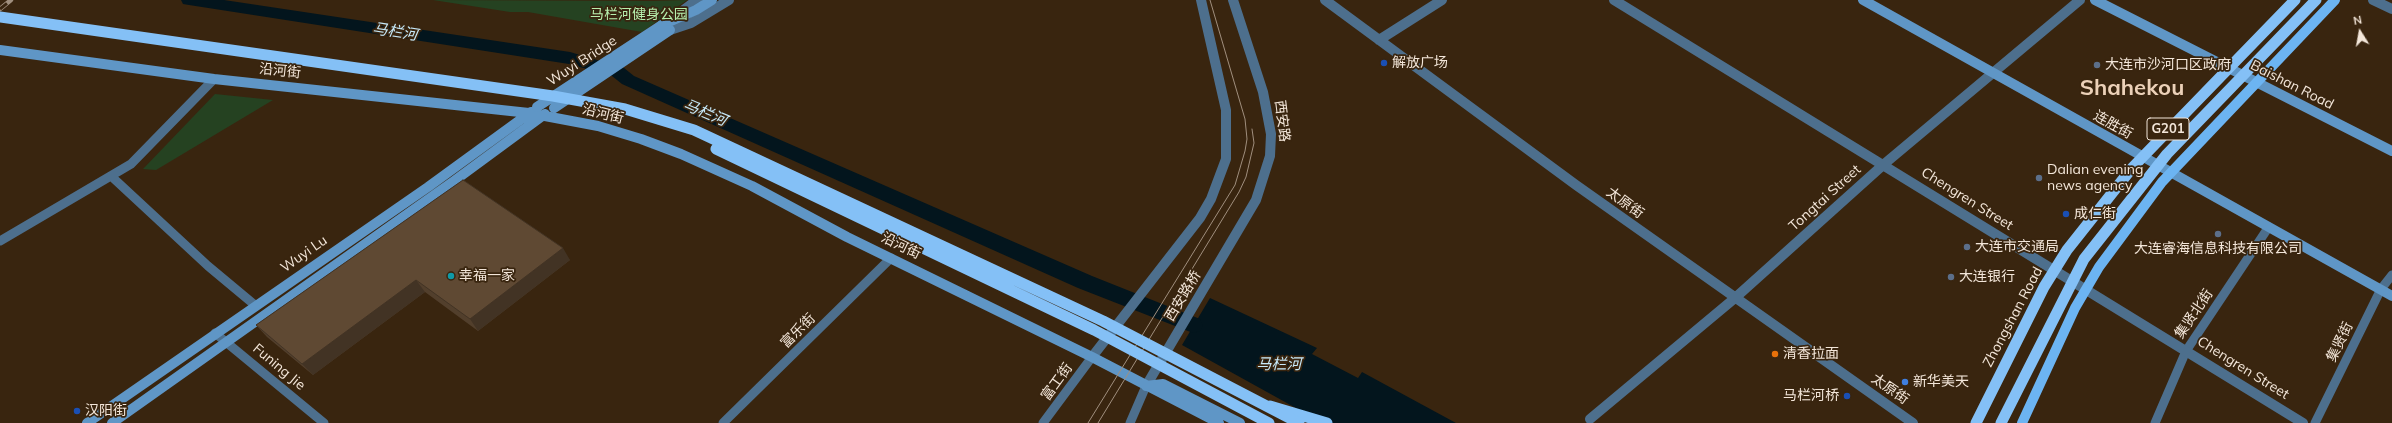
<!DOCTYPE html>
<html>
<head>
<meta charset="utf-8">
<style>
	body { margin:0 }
	#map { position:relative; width:2392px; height:423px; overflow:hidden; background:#39250f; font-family:Mulish,sans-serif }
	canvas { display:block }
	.north { position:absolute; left:2340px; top:12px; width:40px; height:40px; -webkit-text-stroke:3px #39250f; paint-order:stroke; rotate:349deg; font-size:11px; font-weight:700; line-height:16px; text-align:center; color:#f3e6d9 }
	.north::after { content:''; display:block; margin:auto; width:14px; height:18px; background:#f3e6d9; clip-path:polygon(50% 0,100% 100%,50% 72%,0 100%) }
</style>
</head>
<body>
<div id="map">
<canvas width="2392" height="423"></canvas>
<div class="north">N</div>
</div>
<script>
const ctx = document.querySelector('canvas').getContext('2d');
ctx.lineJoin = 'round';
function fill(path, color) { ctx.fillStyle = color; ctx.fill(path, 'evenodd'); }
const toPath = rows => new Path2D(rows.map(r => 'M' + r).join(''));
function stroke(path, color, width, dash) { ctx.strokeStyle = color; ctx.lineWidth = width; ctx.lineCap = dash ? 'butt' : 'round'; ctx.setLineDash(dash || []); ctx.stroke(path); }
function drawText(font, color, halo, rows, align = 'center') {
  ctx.font = font + ' Mulish,"Noto Sans SC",sans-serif'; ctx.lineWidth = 3.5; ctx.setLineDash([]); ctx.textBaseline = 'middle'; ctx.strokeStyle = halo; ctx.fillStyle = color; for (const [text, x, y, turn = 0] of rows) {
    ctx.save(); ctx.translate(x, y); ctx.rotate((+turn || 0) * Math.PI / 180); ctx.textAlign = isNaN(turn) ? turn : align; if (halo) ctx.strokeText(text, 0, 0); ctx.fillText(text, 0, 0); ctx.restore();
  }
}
const green = toPath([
	[433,0,652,1,687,0,642,32,528,12,510,12],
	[215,94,273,100,156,170,143,169]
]);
const water = toPath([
	[1210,298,1317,348,1312,354,1358,378,1362,372,1456,423,1323,423,1182,345]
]);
const river = toPath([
	[181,0,224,0,570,52,624,68,634,76,1092,276,1200,319,1203,325,1200,331,1193,333,1078,288,622,84,612,76,569,64,189,5,183,4,181,0]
]);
const minor = toPath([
	[111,176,208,266,256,306],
	[0,241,131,164,214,79],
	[215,333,324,423],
	[723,423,891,258],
	[1043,423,1092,357],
	[1130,423,1146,386],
	[2155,423,2186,351,2268,228],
	[2315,423,2381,289,2392,275]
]);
const tertiary = toPath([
	[1325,0,1576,185,1913,423],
	[1614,0,2303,423],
	[2373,0,2392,9],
	[673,18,697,0],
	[670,30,691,23,729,0],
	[1379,40,1442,0],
	[1092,357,1200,218,1211,199,1226,159,1226,110,1201,0],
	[1146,386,1256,200,1270,156,1271,134,1263,92,1233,0],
	[1590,419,1735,298,1883,165,2080,0]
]);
const secondary = toPath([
	[1863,0,2392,296],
	[2095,0,2392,151],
	[662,25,696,10,712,0],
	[0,50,214,79,529,113,598,126,641,139,681,154,752,186,847,237,1092,357,1219,423],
	[1146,386,1163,384,1240,423],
	[87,423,428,187,531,112],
	[112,423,454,181,545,114]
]);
const primary = toPath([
	[2022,423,2075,308,2099,267,2162,182,2335,0]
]);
const trunk = toPath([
	[1270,406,1327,423],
	[1976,423,2044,287,2067,250,2132,168,2295,0],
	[2001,423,2084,259,2167,154,2316,0]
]);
const tram = toPath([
	[1088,423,1235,185,1245,151,1247,139,1245,119,1210,0],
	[1098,423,1239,192,1246,177,1254,143,1252,129]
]);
const rail = toPath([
	[0,9,11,0]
]);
const secondaryBridge = toPath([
	[537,107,662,25],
	[554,108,670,30]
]);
const trunkBridge = toPath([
	[0,17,553,96,625,109,694,130,1103,321,1299,423],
	[716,149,1094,330,1269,423]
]);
const wall = toPath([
	[463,180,570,260,478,331,425,292,313,375,267,337,256,325]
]);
const shadedWall = toPath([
	[563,248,570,260,478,331,470,319],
	[416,280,425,292,313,375,302,364]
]);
const building = toPath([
	[463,180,563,248,470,319,416,280,302,364,256,325,463,180]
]);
const markers = [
	[1384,63,4,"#1a4fb4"],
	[2097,65,4,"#5c6f8a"],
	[2039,178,4,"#5c6f8a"],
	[2066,214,4,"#1a4fb4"],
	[2218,234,4,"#5c6f8a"],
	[1967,247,4,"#5c6f8a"],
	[451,276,4,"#0f9aa8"],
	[1951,277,4,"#5c6f8a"],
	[1775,354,4,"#e8710a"],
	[1905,382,4,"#3f7fe0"],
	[1847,396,4,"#1a4fb4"],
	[77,411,4,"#1a4fb4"]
];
const shields = [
	[2168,129,42]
];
const shieldNames = [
	["G201",2168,129]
];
const parkNames = [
	["马栏河健身公园",639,15]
];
const streetNames = [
	["Wuyi Bridge",582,61,-33],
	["沿河街",280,71,6],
	["Baishan Road",2292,85,27],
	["沿河街",603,114,14],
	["西安路",1282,121,83],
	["连胜街",2113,125,29],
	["Tongtai Street",1825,198,-42],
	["Chengren Street",1967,199,32],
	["太原街",1625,203,36],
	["沿河街",901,246,26],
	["Wuyi Lu",304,254,-35],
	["西安路桥",1183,296,-59],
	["集贤北街",2194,314,-56],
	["Zhongshan Road",2013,317,-62],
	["富乐街",798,331,-45],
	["集贤街",2340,342,-64],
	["Funing Jie",279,367,40],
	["Chengren Street",2243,368,32],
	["富工街",1057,382,-54],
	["太原街",1890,389,35]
];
const poiNames = [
	["解放广场",1392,63],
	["大连市沙河口区政府",2105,65],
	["Dalian evening",2047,170],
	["news agency",2047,186],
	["成仁街",2074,214],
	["大连市交通局",1975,247],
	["大连睿海信息科技有限公司",2218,249,"center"],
	["幸福一家",459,276],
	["大连银行",1959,277],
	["清香拉面",1783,354],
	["新华美天",1913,382],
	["马栏河桥",1839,396,"right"],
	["汉阳街",85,411]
];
const waterNames = [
	["马栏河",395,32,9],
	["马栏河",705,113,23],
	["马栏河",1279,364]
];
const townNames = [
	["Shahekou",2132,88]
];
fill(green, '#254221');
fill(water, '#03151d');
fill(river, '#03151d');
stroke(minor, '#4d6f8d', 9);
stroke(tertiary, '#4d6f8d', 10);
stroke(secondary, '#5f96c6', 10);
stroke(primary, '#6cb4f2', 10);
stroke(trunk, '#84c0f6', 11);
stroke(tram, '#a08f7e', 1);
stroke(rail, '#a08f7e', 4.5);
stroke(rail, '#39250f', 3, [9]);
stroke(secondaryBridge, '#5f96c6', 10);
stroke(trunkBridge, '#84c0f6', 11);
fill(wall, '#523f2c');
fill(shadedWall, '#423324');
fill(building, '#5f4933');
stroke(building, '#423324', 1);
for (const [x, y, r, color] of markers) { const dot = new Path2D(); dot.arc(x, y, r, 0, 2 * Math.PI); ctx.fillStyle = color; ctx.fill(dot); stroke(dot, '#39250f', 1.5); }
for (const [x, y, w] of shields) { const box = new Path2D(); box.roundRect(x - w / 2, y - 11, w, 22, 3); ctx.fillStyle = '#39250f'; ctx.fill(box); stroke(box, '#f3e6d9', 1); }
drawText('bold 13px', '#f3e6d9', null, shieldNames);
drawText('14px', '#b6efad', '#39250f', parkNames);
drawText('14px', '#f3e6d9', '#39250f', streetNames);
drawText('14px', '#f3e6d9', '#39250f', poiNames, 'left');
drawText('italic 15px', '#c7eafa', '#39250f', waterNames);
drawText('bold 22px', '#ecd1b8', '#39250f', townNames);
</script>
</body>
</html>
